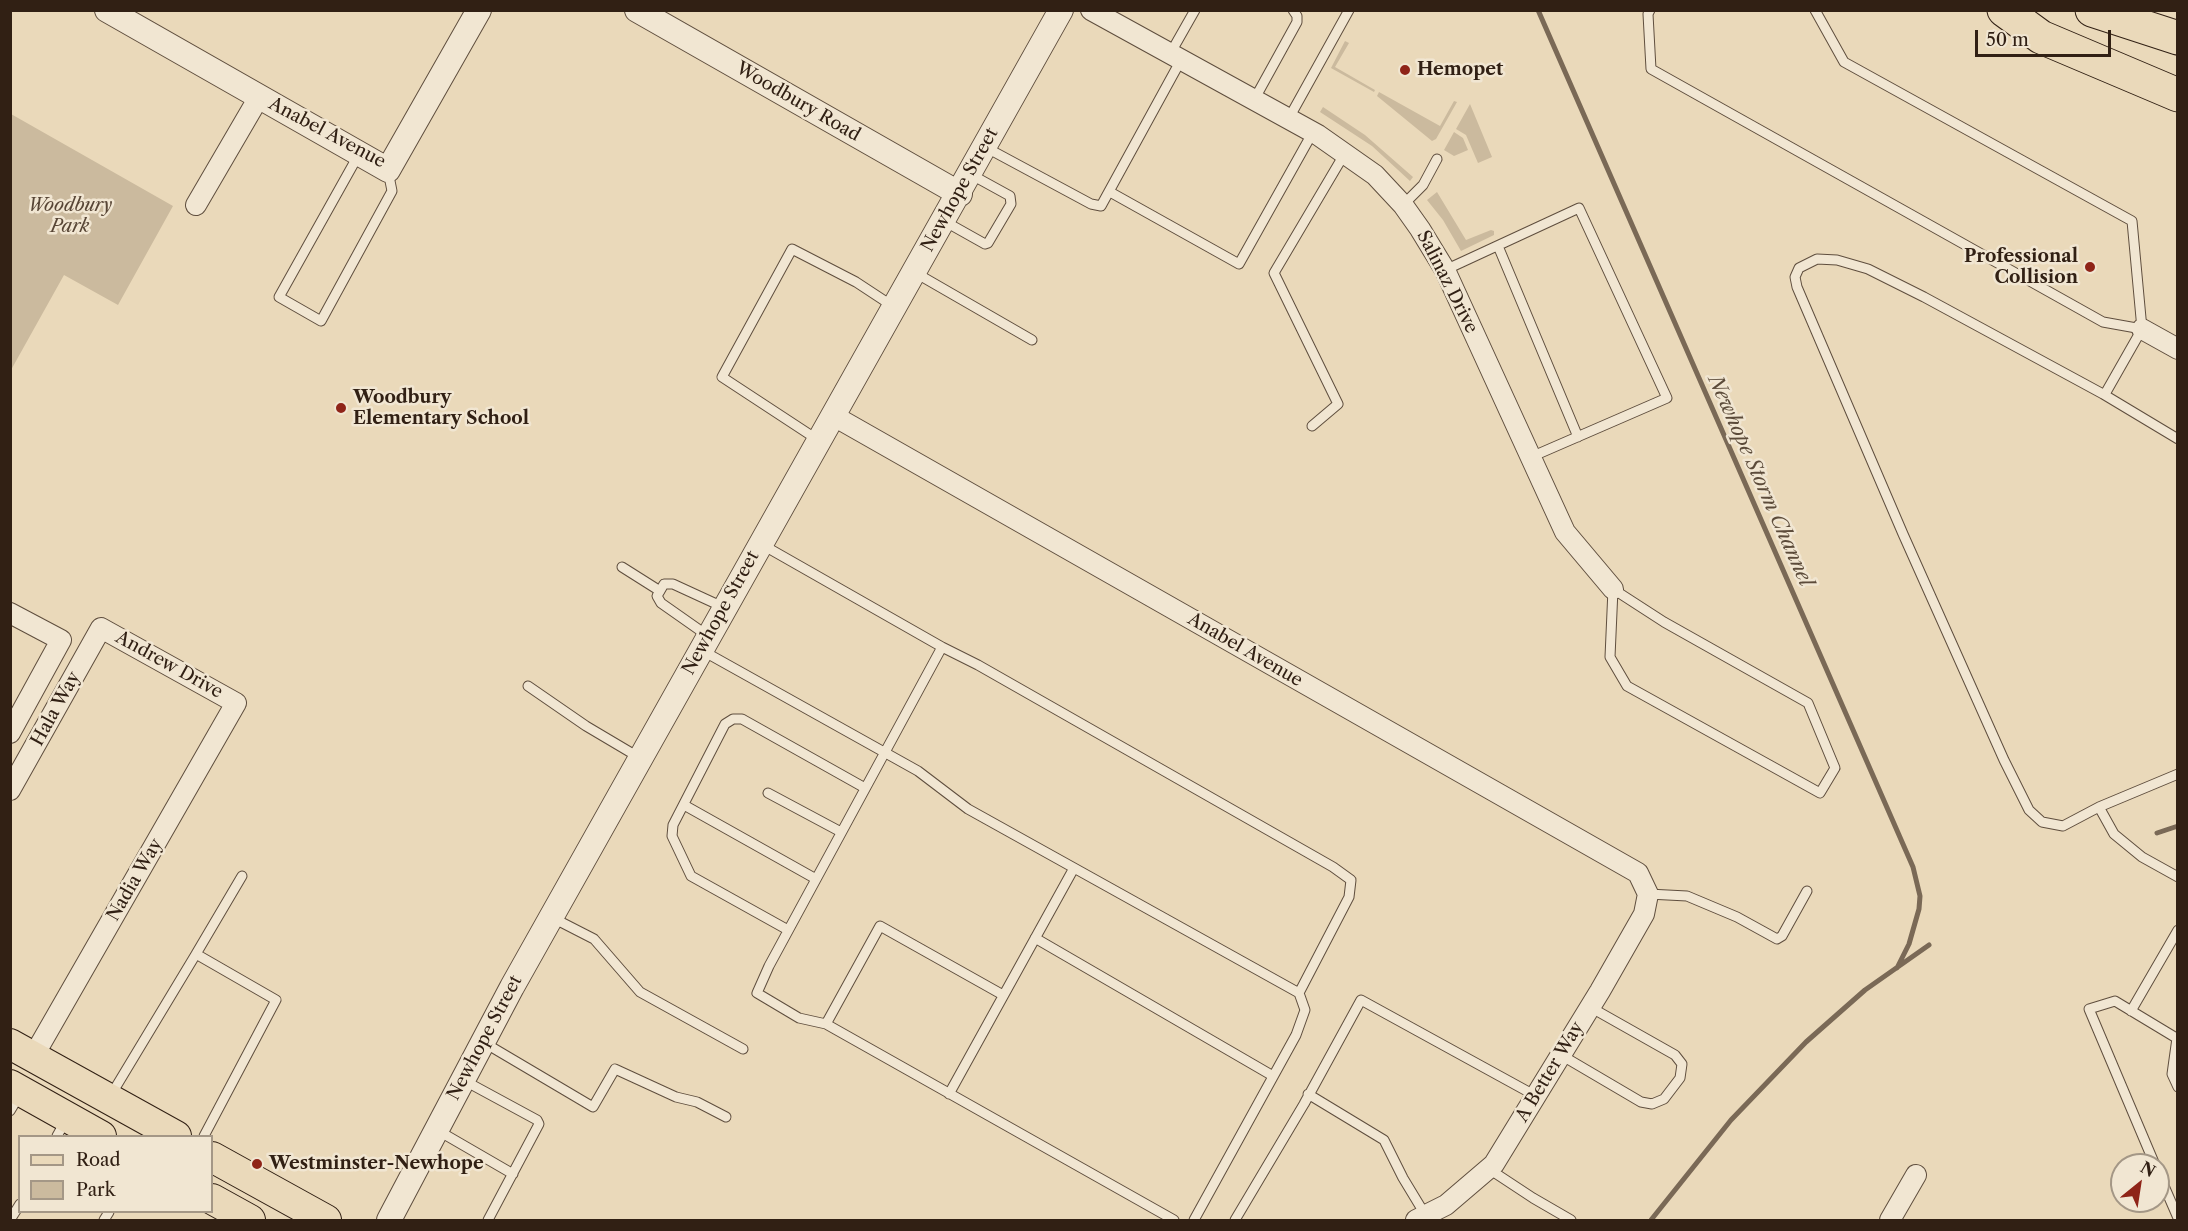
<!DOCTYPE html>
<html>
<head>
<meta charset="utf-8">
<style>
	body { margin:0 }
	#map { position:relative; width:2188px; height:1231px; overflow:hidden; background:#ead9ba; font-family:"Libre Caslon Text",serif }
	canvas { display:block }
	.frame { position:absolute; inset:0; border:12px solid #312014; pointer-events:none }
	.legend { position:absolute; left:18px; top:1135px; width:195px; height:78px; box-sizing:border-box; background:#f1e6d2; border:2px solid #a49786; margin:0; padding:8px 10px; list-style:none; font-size:18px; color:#312014 }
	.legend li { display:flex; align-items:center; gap:12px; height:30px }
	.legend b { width:30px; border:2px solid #a49786 }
	.north { position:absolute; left:2110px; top:1153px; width:60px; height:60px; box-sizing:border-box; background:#f1e6d2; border:2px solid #a49786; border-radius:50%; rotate:30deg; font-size:16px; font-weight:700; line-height:24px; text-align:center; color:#312014 }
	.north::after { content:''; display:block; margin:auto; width:21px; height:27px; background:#8f2418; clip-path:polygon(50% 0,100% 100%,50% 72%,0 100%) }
	.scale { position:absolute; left:1975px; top:30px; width:136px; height:27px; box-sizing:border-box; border:3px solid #312014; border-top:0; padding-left:8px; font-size:18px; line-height:21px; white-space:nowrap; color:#312014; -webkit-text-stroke:4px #f1e6d2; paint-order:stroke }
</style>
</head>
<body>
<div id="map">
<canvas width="2188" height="1231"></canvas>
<div class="frame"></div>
<ul class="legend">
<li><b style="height:8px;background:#ead9ba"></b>Road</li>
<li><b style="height:16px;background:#cbba9e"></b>Park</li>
</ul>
<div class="north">N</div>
<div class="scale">50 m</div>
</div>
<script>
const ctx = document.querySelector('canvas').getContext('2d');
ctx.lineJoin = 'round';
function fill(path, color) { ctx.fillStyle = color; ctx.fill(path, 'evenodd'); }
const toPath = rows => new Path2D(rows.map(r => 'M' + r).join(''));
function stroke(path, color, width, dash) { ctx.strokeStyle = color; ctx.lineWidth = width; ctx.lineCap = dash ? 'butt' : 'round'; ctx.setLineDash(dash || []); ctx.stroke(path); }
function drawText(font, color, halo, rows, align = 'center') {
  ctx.font = font + ' "Libre Caslon Text",serif'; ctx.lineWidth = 5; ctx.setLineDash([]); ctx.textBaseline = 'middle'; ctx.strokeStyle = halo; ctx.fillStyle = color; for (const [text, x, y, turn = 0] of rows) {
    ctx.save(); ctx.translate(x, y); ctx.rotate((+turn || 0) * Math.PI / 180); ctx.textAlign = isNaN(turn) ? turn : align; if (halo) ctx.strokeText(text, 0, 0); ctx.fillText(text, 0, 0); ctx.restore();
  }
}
const green = toPath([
	[1345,41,1349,43,1335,67,1375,90,1374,92,1331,68],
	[1379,92,1440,126,1454,101,1457,102,1436,139,1432,141,1377,96],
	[1470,104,1492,157,1478,163,1466,135,1456,129],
	[1323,107,1365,135,1413,177,1410,181,1372,146,1320,112],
	[11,114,173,206,118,305,64,275,11,370],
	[1454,132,1463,138,1468,150,1454,156,1444,150],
	[1437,192,1466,240,1491,230,1494,231,1494,235,1461,251,1443,220,1427,200]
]);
const stream = toPath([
	[1538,10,1913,867,1920,896,1919,909,1909,944,1897,968],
	[2157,833,2178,826],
	[1651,1220,1731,1120,1806,1042,1865,990,1929,945]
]);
const service = toPath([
	[1650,10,1648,14,1651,69,2103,322,2142,329],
	[1815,10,1844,62,2132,221,2142,329,2105,394],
	[1170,54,1195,10],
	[1254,100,1297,22,1297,16,1293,10],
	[1289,118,1349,10],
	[985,147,1091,204,1101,206,1181,60],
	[359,154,279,297,321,321,392,191,388,171],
	[1110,192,1239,264,1313,132],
	[1403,205,1423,185,1437,159],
	[944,221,985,244,988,243,1011,204,1010,196,970,174],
	[1498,246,1578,437],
	[1445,270,1579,208,1667,398,1531,457],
	[914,272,1032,340],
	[1312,426,1338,404,1274,273,1345,153],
	[2178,439,2103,394,1924,297,1868,269,1837,260,1817,259,1799,268,1795,277,1797,287,1903,534,2004,760,2029,810,2042,822,2063,826,2099,807,2178,774],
	[818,440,722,377,792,249,856,282,894,307],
	[761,544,942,647,769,966,757,993,799,1018,826,1024,1174,1220],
	[622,567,660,591],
	[1613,589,1664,622,1808,703,1835,768,1820,793,1627,686,1610,657,1613,589],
	[708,636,661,603,657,596,664,584,673,584,723,607],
	[942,647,978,665,1333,867,1351,880,1349,897,1299,993],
	[703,651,918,771,968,809,1299,993,1305,1010,1296,1035,1194,1220],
	[528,686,586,726,640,758],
	[768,793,841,832],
	[684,805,816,879],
	[2099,807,2114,834,2142,857,2178,877],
	[1648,894,1687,896,1737,917,1777,939,1782,936,1807,891],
	[553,918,594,939,640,992,743,1049],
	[788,930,691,876,672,836,673,825,725,724,733,719,742,719,865,788],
	[1035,938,1273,1076],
	[196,954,242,876],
	[2131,1011,2178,930],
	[826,1024,880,926,1003,995],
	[2177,1038,2172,1074,2178,1087],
	[483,1042,593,1107,615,1069,676,1097,697,1102,726,1117],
	[1561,1055,1641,1102,1652,1104,1664,1099,1680,1078,1682,1064,1675,1055,1590,1007],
	[465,1081,537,1120,539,1124,488,1220],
	[949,1094,1074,868],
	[1308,1094,1384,1140,1403,1178,1426,1216],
	[111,1095,196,954,276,1000,204,1136],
	[10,1111,19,1096],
	[437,1130,513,1174],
	[57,1136,66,1120],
	[2155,1165,2089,1009,2115,1001,2178,1039],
	[1489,1169,1533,1198,1571,1220],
	[2158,1172,2178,1218],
	[10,1220,20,1204],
	[104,1220,109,1212],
	[1235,1220,1304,1104,1361,1000,1536,1096]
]);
const minor = toPath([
	[1091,10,1318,135,1375,175,1403,205,1420,229,1445,270,1565,532,1613,589],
	[196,205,259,97],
	[2142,329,2178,349],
	[832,415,1638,873,1648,894,1644,914,1600,991,1494,1164,1446,1205,1416,1220],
	[10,613,61,640,10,733],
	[10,790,101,628,236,703,33,1057],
	[1890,1220,1916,1175]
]);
const tertiary = toPath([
	[107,10,388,170,479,10],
	[637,10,960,194],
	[389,1220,512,987,1061,10]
]);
const primary = toPath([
	[10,1044,176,1136],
	[10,1085,101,1136],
	[212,1157,326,1220],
	[212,1199,250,1220]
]);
const motorway = toPath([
	[2004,10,2041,37,2178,95],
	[2092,10,2178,38]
]);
const markers = [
	[1405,70,6,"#8f2418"],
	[2090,267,6,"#8f2418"],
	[341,408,6,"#8f2418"],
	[257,1164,6,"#8f2418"]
];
const poiNames = [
	["Hemopet",1417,70],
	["Professional",2078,257,"right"],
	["Collision",2078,278,"right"],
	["Woodbury",353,398],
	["Elementary School",353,419],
	["Westminster-Newhope",269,1164]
];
const streetNames = [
	["Woodbury Road",798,102,30],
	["Anabel Avenue",327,133,28],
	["Newhope Street",960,190,-61],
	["Salinaz Drive",1447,282,63],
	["Newhope Street",721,613,-61],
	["Anabel Avenue",1245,650,30],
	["Andrew Drive",169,665,29],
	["Hala Way",56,709,-61],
	["Nadia Way",135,880,-60],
	["Newhope Street",485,1038,-62],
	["A Better Way",1550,1072,-59]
];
const parkNames = [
	["Woodbury",70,206],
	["Park",70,227]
];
const waterNames = [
	["Newhope Storm Channel",1760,481,66]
];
fill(green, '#cbba9e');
stroke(stream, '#7a6956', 5);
stroke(service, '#5f4e3e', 11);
stroke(minor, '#5f4e3e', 22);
stroke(tertiary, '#5f4e3e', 26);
stroke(primary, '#312014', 32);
stroke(motorway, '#312014', 35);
stroke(service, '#f1e6d2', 9);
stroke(minor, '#f1e6d2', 20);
stroke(tertiary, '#f1e6d2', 24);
stroke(primary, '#ead9ba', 30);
stroke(motorway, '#ead9ba', 33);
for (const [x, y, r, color] of markers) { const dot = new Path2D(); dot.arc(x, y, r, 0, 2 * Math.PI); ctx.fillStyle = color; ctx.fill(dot); stroke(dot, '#f1e6d2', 2); }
drawText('bold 18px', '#312014', '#f1e6d2', poiNames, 'left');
drawText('18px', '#312014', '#f1e6d2', streetNames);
drawText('italic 18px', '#584636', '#f1e6d2', parkNames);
drawText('italic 20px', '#5c4b3a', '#f1e6d2', waterNames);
</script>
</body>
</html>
